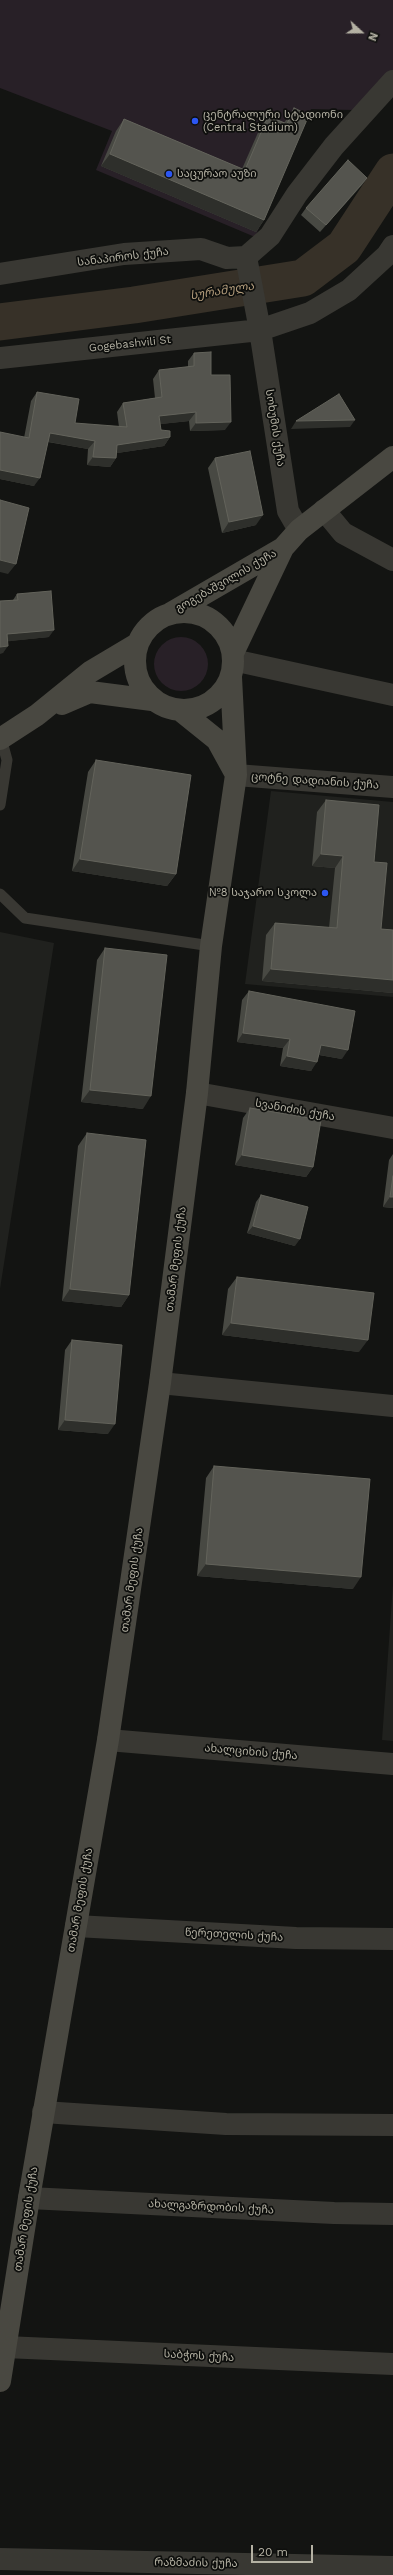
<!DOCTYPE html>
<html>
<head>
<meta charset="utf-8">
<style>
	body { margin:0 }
	#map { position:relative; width:393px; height:2575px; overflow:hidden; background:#131412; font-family:"Work Sans",sans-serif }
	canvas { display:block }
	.north { position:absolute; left:341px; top:12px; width:40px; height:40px; -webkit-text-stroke:3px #0e0f0d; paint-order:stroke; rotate:111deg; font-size:11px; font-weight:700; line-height:16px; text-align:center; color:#b4b1a3 }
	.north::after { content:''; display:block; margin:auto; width:14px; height:18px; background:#b4b1a3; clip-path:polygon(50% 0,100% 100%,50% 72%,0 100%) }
	.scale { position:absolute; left:251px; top:2545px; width:62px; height:18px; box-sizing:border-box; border:2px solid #b4b1a3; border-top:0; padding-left:5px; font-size:12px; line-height:14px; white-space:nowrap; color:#b4b1a3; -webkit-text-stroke:3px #0e0f0d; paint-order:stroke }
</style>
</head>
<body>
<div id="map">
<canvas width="393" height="2575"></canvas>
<div class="north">N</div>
<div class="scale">20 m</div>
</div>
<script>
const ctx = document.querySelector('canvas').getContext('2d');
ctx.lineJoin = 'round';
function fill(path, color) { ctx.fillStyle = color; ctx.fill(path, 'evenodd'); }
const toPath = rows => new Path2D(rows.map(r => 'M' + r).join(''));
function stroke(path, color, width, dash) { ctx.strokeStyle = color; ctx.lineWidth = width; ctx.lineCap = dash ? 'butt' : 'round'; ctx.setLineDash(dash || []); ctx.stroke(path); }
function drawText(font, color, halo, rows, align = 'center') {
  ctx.font = font + ' "Work Sans","Noto Sans Georgian",sans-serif'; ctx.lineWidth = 3.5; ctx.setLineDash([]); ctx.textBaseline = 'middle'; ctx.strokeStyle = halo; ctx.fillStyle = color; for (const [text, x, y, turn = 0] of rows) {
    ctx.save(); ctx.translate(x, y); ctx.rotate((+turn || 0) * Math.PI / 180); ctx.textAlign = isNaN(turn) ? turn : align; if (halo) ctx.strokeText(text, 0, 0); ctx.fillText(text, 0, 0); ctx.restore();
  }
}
const built = toPath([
	[271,791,393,802,393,997,245,984],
	[0,932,54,943,0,1289],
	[393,1584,393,1741,382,1740]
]);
const green = toPath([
	[0,0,393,0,393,74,353,110,311,109,255,237,96,170,112,131,0,88],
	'154 664a27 27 0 1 1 54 0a27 27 0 1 1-54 0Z'
]);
const river = toPath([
	[0,322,134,305,303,278,344,247,393,172]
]);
const lane = toPath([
	[0,805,7,760,1,738],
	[0,894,25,918,211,946]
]);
const street = toPath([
	[246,257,270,236,297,194,334,146,393,81],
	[0,274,124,254,201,249,227,258,246,257,260,330,288,511,299,530],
	[0,358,260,330,310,313,349,290,387,255,393,246],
	[324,510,343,533,393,560],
	[233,660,393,695],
	[236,775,393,787],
	[197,1093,393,1128],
	[160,1383,393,1406],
	[108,1740,393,1764],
	[76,1926,296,1938,393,1939],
	[43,2112,226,2124,393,2125],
	[29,2198,334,2213,393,2214],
	[5,2347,393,2364],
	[0,2559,393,2567]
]);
const secondary = toPath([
	'135 661a49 49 0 1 1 98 0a49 49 0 1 1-98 0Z',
	[171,613,283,548],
	[233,653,283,548,299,530,393,457],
	[62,704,90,692,152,700],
	[181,711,217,740,234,771],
	[0,739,37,715,90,672,137,644],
	[0,2381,29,2198,108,1740,160,1383,197,1093,211,946,236,775,231,677]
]);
const wall = toPath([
	[294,108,264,220,256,232,101,166,116,131,124,119,242,169,260,128,268,116,284,123],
	[367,178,362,185,320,232,301,215,306,208],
	[194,353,211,375,225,430,190,431,189,421,160,424,161,430,170,437,164,446,117,453,116,458,110,467,87,465,88,449,48,442,34,486,0,479,0,432,24,438,31,401,37,392,75,423,119,427,117,412,123,403,155,398,153,379,159,370,188,367,188,361],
	[215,458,256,525,222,533,208,468],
	[17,594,49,637,8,641,3,653,13,600],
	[96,760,176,874,167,886,72,871,88,772],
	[326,800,374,862,381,929,393,930,393,993,262,981,266,935,275,923,329,928,335,868,312,866,317,812],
	[105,948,143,1109,81,1102,97,960],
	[249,991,342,1059,319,1055,311,1071,280,1066,283,1048,237,1042,242,1000],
	[250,1108,313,1167,306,1177,235,1165,243,1118],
	[87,1133,129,1295,121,1307,62,1301,78,1146],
	[393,1154,393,1208,383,1207,389,1160],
	[261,1195,295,1246,247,1233,256,1202],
	[237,1277,359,1352,222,1335,228,1289],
	[72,1340,108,1434,58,1430,65,1350],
	[214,1466,353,1589,197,1576,206,1478]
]);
const shadedWall = toPath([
	[110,154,264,220,256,232,101,166],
	[367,178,362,185,320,232,326,225],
	[196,412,189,421,153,425,159,416],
	[355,420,350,427,291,429,296,421],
	[231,422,225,430,190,431,196,423],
	[50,433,95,441,88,449,44,441],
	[170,437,164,446,111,454,117,445],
	[93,457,116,458,110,467,87,465],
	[0,470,40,478,34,486,0,479],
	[263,515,256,525,222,533,229,522],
	[0,560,16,564,8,574,0,572],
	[54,630,49,637,2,642,7,634],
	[8,646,3,653,0,654,0,647],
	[321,854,343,856,335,868,312,866],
	[80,859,176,874,167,886,72,871],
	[271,969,393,980,393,993,262,981],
	[243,1033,290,1039,283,1048,237,1042],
	[321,1045,348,1050,342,1059,314,1054],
	[287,1056,317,1062,311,1071,280,1066],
	[90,1090,151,1096,143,1109,81,1102],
	[242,1155,313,1167,306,1177,235,1165],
	[390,1197,393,1197,393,1208,383,1207],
	[253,1226,300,1239,295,1246,247,1233],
	[70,1289,129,1295,121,1307,62,1301],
	[231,1323,368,1340,359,1352,222,1335],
	[65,1420,115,1424,108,1434,58,1430],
	[206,1564,361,1577,353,1589,197,1576]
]);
const building = toPath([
	[294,108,309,115,264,220,110,154,124,119,245,170,268,116,287,124,294,108],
	[348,160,367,178,326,225,306,208,348,160],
	[211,352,211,375,230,375,231,422,196,423,196,412,159,416,161,430,170,431,170,437,117,445,116,458,93,457,95,441,50,433,40,478,0,470,0,432,29,438,37,392,79,399,75,423,127,427,123,403,162,397,159,370,194,366,194,353,211,352],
	[339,394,355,420,296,421,339,394],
	[250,451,263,515,229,522,215,458,250,451],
	[0,500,29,508,16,564,0,560,0,500],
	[51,591,54,630,7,634,8,646,0,647,0,601,18,600,17,594,51,591],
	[96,760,191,775,176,874,80,859,96,760],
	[326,800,379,805,374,862,387,863,381,929,393,930,393,980,271,969,275,923,337,928,343,856,321,854,326,800],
	[105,948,167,955,151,1096,90,1090,105,948],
	[249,991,355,1011,348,1050,321,1045,317,1062,287,1056,290,1039,243,1033,249,991],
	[250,1108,321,1120,313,1167,242,1155,250,1108],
	[87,1133,146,1140,129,1295,70,1289,87,1133],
	[393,1176,393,1197,390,1197,393,1176],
	[261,1195,308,1207,300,1239,253,1226,261,1195],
	[237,1277,374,1293,368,1340,231,1323,237,1277],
	[72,1340,122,1345,115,1424,65,1420,72,1340],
	[214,1466,370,1479,361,1577,206,1564,214,1466]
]);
const markers = [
	[195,121,4,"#2c56f2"],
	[169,174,4,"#2c56f2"],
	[325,893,4,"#2c56f2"]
];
const poiNames = [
	["ცენტრალური სტადიონი",203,115],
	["(Central Stadium)",203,128],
	["საცურაო აუზი",177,174],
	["№8 საჯარო სკოლა",317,893,"right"]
];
const streetNames = [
	["სანაპიროს ქუჩა",123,257,-7],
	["Gogebashvili St",130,344,-6],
	["სოხუმის ქუჩა",275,428,81],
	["გოგებაშვილის ქუჩა",226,581,-30],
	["ცოტნე დადიანის ქუჩა",315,781,4],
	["სვანიძის ქუჩა",295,1110,10],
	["თამარ მეფის ქუჩა",176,1259,-83],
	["თამარ მეფის ქუჩა",132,1580,-82],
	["ახალციხის ქუჩა",251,1752,5],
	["თამარ მეფის ქუჩა",80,1900,-80],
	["წერეთელის ქუჩა",234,1935,3],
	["ახალგაზრდობის ქუჩა",211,2207,3],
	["თამარ მეფის ქუჩა",26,2219,-81],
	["საბჭოს ქუჩა",199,2356,3],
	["რაზმაძის ქუჩა",196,2563,1]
];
const waterNames = [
	["სურამულა",222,291,-9]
];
fill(built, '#20211e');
fill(green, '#282027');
stroke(river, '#373128', 37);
stroke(lane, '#393833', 11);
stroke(street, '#393833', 22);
stroke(secondary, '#494841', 22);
fill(wall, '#484943');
fill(shadedWall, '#2e2f2b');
fill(building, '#54544e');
stroke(building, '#63635b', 1);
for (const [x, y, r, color] of markers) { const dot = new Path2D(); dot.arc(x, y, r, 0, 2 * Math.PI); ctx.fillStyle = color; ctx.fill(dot); stroke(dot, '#0e0f0d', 1.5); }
drawText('11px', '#b4b1a3', '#0e0f0d', poiNames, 'left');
drawText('11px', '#b4b1a3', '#0e0f0d', streetNames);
drawText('italic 12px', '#b09a7a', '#0e0f0d', waterNames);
</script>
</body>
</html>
